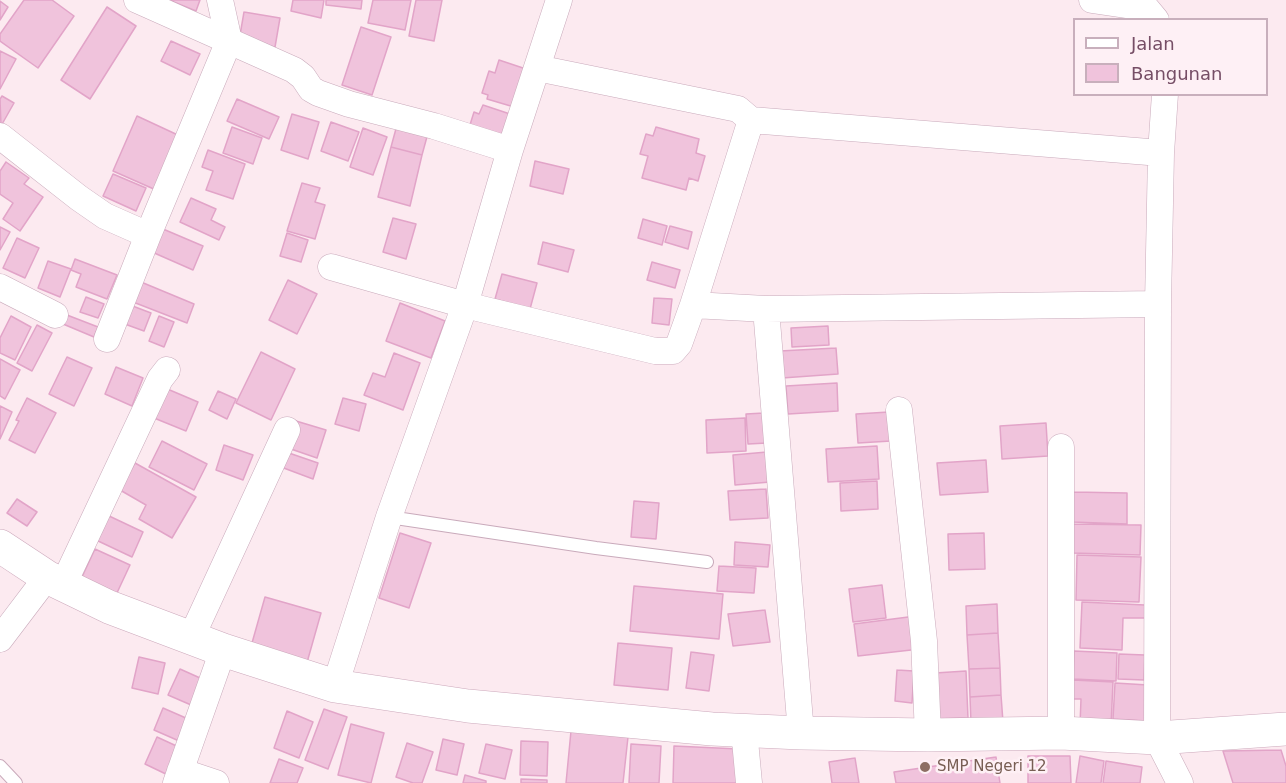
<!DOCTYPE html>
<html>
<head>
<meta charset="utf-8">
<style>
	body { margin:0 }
	#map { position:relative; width:1286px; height:783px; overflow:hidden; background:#fceaf0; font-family:"DejaVu Sans",sans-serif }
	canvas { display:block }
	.legend { position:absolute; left:1073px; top:18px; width:195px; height:78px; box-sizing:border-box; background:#fef0f5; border:2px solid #c8afbc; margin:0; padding:8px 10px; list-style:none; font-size:18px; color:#764e66 }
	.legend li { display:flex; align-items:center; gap:12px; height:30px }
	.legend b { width:30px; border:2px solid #c8afbc }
</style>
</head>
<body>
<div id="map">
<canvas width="1286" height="783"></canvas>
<ul class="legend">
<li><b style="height:8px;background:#fff"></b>Jalan</li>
<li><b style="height:16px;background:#f0c3dc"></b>Bangunan</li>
</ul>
</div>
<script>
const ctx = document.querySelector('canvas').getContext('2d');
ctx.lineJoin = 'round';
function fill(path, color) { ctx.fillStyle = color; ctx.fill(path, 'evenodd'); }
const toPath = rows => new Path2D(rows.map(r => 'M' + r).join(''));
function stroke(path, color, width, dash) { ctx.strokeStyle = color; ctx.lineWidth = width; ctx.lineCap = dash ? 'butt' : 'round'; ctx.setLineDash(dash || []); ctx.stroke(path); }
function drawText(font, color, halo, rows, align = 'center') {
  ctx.font = font + ' "DejaVu Sans",sans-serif'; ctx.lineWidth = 5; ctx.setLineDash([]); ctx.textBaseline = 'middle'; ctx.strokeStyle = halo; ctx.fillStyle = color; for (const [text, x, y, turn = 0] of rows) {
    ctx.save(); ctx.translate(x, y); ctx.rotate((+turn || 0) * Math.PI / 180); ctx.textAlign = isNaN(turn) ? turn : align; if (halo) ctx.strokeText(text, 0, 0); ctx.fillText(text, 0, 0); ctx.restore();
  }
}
const building = toPath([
	[24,0,52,0,74,16,38,68,0,41,0,34,24,0],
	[169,0,200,0,196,11,169,0],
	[293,0,324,0,321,18,291,11,293,0],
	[326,0,362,0,361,9,326,5,326,0],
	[373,0,411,0,405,30,368,23,373,0],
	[416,0,442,0,434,41,409,36,416,0],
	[0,1,8,7,0,20,0,1],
	[107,7,136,26,90,99,61,80,107,7],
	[244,12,280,18,275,47,239,41,244,12],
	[361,27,391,37,372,95,342,85,361,27],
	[171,41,200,54,190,75,161,61,171,41],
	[0,51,16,59,0,89,0,51],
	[499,60,526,69,514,107,487,99,488,95,482,93,489,71,495,73,499,60],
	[2,96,14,103,1,126,0,99,2,96],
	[237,99,279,117,269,139,227,121,237,99],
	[483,105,510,114,502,138,469,128,474,112,479,114,483,105],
	[292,114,319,122,308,159,281,150,292,114],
	[137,116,180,136,156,190,113,171,137,116],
	[331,122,359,132,348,161,321,151,331,122],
	[397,125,428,133,422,155,391,147,397,125],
	[232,127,262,138,253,164,223,153,232,127],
	[656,127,699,139,696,153,705,156,698,181,689,178,686,190,642,178,648,156,640,154,646,134,653,136,656,127],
	[363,128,387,137,373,175,350,167,363,128],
	[391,147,422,155,410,206,378,197,391,147],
	[208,150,245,164,233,199,206,190,213,171,202,167,208,150],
	[535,161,569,169,563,194,530,186,535,161],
	[6,162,29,178,24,184,43,197,20,231,3,219,13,203,0,194,0,171,6,162],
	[113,174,146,188,136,211,103,196,113,174],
	[302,183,320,188,315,202,325,205,315,239,287,231,302,183],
	[191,198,216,209,211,220,225,227,219,240,180,222,191,198],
	[393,218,416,224,406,259,383,252,393,218],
	[643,219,667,226,662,245,638,238,643,219],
	[670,226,692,232,688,249,665,242,670,226],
	[0,227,10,232,0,250,0,227],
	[163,229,203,246,193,270,152,252,163,229],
	[287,233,308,240,301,262,280,256,287,233],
	[17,238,39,248,25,278,3,268,17,238],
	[543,242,574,250,568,272,538,264,543,242],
	[75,259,117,275,107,299,76,287,81,274,71,270,75,259],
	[48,261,71,269,60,297,38,288,48,261],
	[652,262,680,270,675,288,647,280,652,262],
	[502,274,537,283,530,309,495,299,502,274],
	[288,280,317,294,297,334,269,320,288,280],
	[141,282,194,304,187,323,133,302,141,282],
	[86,297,104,304,98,318,80,312,86,297],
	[654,298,672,299,669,325,652,323,654,298],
	[400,303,445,321,431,358,386,341,400,303],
	[130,305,151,313,144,331,122,323,130,305],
	[67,315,98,327,94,337,63,324,67,315],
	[11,316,31,327,15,360,0,353,0,338,11,316],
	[159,316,174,322,164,347,149,341,159,316],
	[37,325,52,333,32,371,17,363,37,325],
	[828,326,829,345,792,347,791,328,828,326],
	[836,348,838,374,782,378,780,351,836,348],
	[261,352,295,369,271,420,236,403,261,352],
	[394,353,420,363,403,410,364,395,373,373,385,377,394,353],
	[67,357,92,368,74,406,49,394,67,357],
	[0,359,20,370,5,399,0,396,0,359],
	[116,367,143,378,132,406,105,394,116,367],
	[837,383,838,411,788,414,786,386,837,383],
	[165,388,198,402,186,431,154,418,165,388],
	[218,391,236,399,227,419,209,410,218,391],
	[27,398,56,413,35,453,9,440,19,421,16,420,27,398],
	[343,398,366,404,359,431,335,424,343,398],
	[0,406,12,412,0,439,0,406],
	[889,412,891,441,858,443,856,414,889,412],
	[764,413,767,443,748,444,746,414,764,413],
	[745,418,746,451,707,453,706,420,745,418],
	[296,421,326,430,317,458,288,448,296,421],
	[1046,423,1048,456,1002,459,1000,426,1046,423],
	[162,441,207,464,194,490,149,467,162,441],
	[224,445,253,455,243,480,216,470,224,445],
	[877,446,879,479,828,482,826,449,877,446],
	[286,452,318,463,313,479,281,467,286,452],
	[767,452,770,482,735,485,733,455,767,452],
	[986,460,988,492,940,495,937,463,986,460],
	[135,463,196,497,172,538,139,519,146,505,120,490,135,463],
	[877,481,878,509,841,511,840,483,877,481],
	[766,489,768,518,730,520,728,491,766,489],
	[1073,492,1127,493,1127,524,1072,522,1073,492],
	[17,499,37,512,27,526,7,513,17,499],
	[634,501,659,503,656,539,631,537,634,501],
	[107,515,143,532,132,557,96,540,107,515],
	[1073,524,1141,525,1140,555,1072,553,1073,524],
	[400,533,431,543,409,608,379,598,400,533],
	[984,533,985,569,949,570,948,534,984,533],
	[735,542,770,545,768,567,734,565,735,542],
	[95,549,130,565,116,595,81,579,95,549],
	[1077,555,1141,557,1139,602,1076,600,1077,555],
	[719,566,756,568,754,593,717,591,719,566],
	[882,585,886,618,853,622,849,589,882,585],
	[634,586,723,594,719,639,630,631,634,586],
	[265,597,321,613,306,666,250,650,265,597],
	[1082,602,1145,605,1145,618,1123,618,1122,650,1080,648,1082,602],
	[997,604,998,633,967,635,966,606,997,604],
	[765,610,770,642,733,646,728,614,765,610],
	[916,616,920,649,858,656,854,624,916,616],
	[998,633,1000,668,969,669,967,635,998,633],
	[618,643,672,648,668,690,614,685,618,643],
	[1074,651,1117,653,1116,681,1073,679,1074,651],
	[691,652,714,655,709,691,686,688,691,652],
	[1119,654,1145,655,1144,680,1118,679,1119,654],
	[139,657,165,663,158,694,132,688,139,657],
	[1000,668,1001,695,970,697,969,669,1000,668],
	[180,669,209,682,198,708,168,695,180,669],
	[897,670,914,671,912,703,895,701,897,670],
	[966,671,968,718,937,719,935,673,966,671],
	[1073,680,1113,682,1111,726,1080,725,1081,699,1072,699,1073,680],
	[1115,683,1148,685,1147,721,1113,719,1115,683],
	[1001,695,1003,722,971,723,970,697,1001,695],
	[163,708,195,722,186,744,154,730,163,708],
	[324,709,347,717,328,769,305,760,324,709],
	[287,711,313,722,299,758,274,748,287,711],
	[351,724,384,733,371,783,338,775,351,724],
	[571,731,628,737,623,783,566,783,571,731],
	[157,737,183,749,170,776,145,764,157,737],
	[443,739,464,744,457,775,436,770,443,739],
	[521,741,548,742,547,776,520,775,521,741],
	[407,743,433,752,422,783,413,783,396,777,407,743],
	[486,744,512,750,505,779,479,773,486,744],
	[631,744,661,746,659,783,629,783,631,744],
	[674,746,739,749,738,783,673,783,674,746],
	[1281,750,1286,766,1286,783,1233,783,1223,751,1281,750],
	[1028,756,1070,756,1071,783,1028,783,1028,756],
	[1080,756,1104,761,1101,783,1076,783,1080,756],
	[996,757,1000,783,896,783,894,772,996,757],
	[855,758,859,783,832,783,829,762,855,758],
	[279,759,303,768,297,783,270,783,279,759],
	[1106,761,1142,767,1140,783,1103,783,1106,761],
	[465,775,486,781,486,783,463,783,465,775],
	[521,779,547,780,547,783,521,783,521,779]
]);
const lane = toPath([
	[389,517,596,548,707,562],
	[0,766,16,783]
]);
const street = toPath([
	[137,0,294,70,303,77,311,89,318,93,349,104,434,126,510,150],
	[1092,0,1146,8,1156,20],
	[537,68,738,109,751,120,1161,153],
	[1165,94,1161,153,1158,304,1157,738,1180,783],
	[0,136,79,198,105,216,148,235],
	[331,267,465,305,655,351,673,351,679,344,693,305,751,120],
	[0,287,55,315],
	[693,305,766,309,1158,304],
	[766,309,801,733],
	[107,339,148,235,229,41,220,0],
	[899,410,924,641,928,735],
	[1061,447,1061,733],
	[63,585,160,379,167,370],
	[191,638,287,430],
	[0,639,47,577],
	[335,686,389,517,465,305,510,150,559,0],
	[744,730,749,783],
	[180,771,216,783],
	[176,783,223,650]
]);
const secondary = toPath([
	[0,546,47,577,109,607,223,650,335,686,468,706,712,729,801,733,928,735,1061,733,1157,738,1286,729]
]);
const markers = [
	[925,767,6,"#8d6e63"]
];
const educationNames = [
	["SMP Negeri 12",937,767]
];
fill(building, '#f0c3dc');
stroke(building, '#e2a4c8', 1.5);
stroke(lane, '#c9aabb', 14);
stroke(street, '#c9aabb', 27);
stroke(secondary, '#cca8bb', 34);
stroke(lane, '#fff', 12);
stroke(street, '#fff', 26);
stroke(secondary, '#fff', 33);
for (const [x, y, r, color] of markers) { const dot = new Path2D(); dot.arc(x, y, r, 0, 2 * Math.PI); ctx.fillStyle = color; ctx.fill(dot); stroke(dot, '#fef0f5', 2); }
drawText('15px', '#785e54', '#fef0f5', educationNames, 'left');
</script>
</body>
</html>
